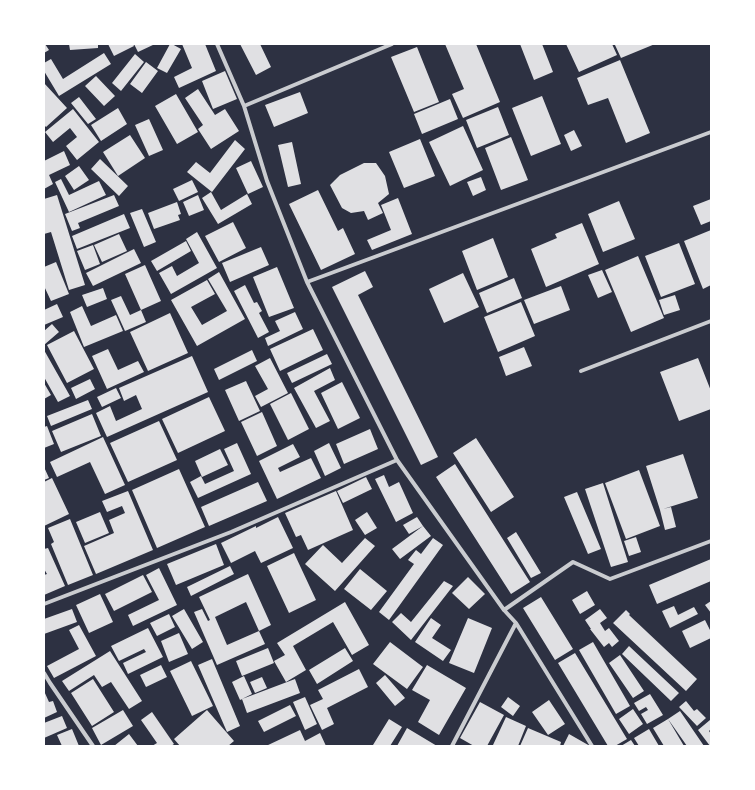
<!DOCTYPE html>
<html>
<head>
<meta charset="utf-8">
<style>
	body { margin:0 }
	#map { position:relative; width:755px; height:790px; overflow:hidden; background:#2d3142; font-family:"Titillium Web",sans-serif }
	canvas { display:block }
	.frame { position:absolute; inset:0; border:45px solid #fff; pointer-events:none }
</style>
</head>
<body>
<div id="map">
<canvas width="755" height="790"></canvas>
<div class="frame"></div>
</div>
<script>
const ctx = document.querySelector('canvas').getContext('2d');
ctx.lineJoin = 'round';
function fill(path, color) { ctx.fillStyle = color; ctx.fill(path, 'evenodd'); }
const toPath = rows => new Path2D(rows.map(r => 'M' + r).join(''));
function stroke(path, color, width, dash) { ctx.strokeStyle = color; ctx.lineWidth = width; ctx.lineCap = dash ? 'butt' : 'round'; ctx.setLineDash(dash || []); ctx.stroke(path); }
const building = toPath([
	[44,44,45,44,49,50,44,53],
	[69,44,98,44,98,48,70,50],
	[108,44,133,44,134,46,114,56],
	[134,44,155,44,138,52],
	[170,44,172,44,181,49,167,73,157,68],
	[182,44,205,44,216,71,179,88,174,77,192,68],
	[240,44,260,44,271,67,256,75],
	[445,44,476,44,500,102,463,118,452,94,464,89],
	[520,44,542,44,553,72,534,80],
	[566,44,612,44,617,55,579,72],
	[616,44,655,44,621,58,615,45],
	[417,47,439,102,414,112,391,57],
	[104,53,111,64,59,96,44,71,44,63,51,59,63,79],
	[135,54,144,62,121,91,112,83],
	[620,60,650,133,626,143,608,98,588,105,577,78],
	[146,62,158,71,142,93,130,84],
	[225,71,237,99,213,109,202,81],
	[96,76,115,96,104,106,85,86],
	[44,83,67,108,46,127,44,125],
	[198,89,215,115,225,109,239,131,211,149,198,129,203,125,185,98],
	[300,92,308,113,274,127,265,105],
	[176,94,198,132,177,144,155,106],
	[542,96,561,144,531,156,512,108],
	[79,97,96,119,88,124,71,103],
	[450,99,458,119,422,134,414,114],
	[498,107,509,135,477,148,466,120],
	[118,108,127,124,101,141,91,125],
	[73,109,99,142,77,160,66,146,77,137,70,128,53,142,45,132],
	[149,119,163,150,149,156,135,125],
	[463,126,483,170,450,186,429,142],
	[574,130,582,146,571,151,564,135],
	[130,135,145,158,118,176,103,152],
	[511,137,528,180,501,190,485,148],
	[420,139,435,176,404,188,389,152],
	[235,140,245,149,212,192,187,172,196,162,210,173],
	[292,142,301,184,288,187,278,145],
	[64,151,70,165,49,175,53,184,44,189,44,161],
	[100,159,128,186,119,196,91,169],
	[251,161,263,187,248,194,236,168],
	[364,163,376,163,385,176,389,194,378,203,383,213,368,220,364,211,351,213,342,208,330,185,340,175],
	[79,166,89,180,74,190,65,176],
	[481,177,486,190,473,196,467,182],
	[61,179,69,195,99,181,106,195,69,212,55,182],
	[192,180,198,192,179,201,173,189],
	[318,190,338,231,343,228,355,254,321,270,289,204],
	[211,192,221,210,247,194,252,204,218,224,202,198],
	[57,195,85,285,69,290,51,232,44,234,44,199],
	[114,195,119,206,78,223,80,228,72,231,65,214],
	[198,195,204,210,189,216,183,202],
	[398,198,412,234,372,250,367,240,391,230,381,205],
	[711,199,711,221,701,225,693,206],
	[619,201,635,239,603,252,588,214],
	[177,202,181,214,178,215,180,220,154,229,148,213],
	[142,209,156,242,144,247,130,213],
	[124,214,130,228,77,249,72,236],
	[233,222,246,248,219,262,205,236],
	[582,223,599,264,546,287,531,249,557,238,555,234],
	[711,230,711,285,703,289,684,241],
	[197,232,217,268,171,294,159,273,172,266,177,276,199,263,186,239],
	[119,234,127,251,102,262,94,245],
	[493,238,508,277,477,290,462,251],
	[186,241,191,251,157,271,151,261],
	[679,243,695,284,661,297,645,256],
	[93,245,100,264,85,270,77,251],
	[261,247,269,265,230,282,222,263],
	[134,249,141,263,93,286,86,273],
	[638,256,664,318,631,332,605,270],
	[56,262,69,294,51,301,44,286,44,267],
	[145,265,161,301,141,310,125,274],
	[277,267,294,308,269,317,253,277],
	[602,270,612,292,598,298,588,275],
	[365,271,373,287,358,295,438,457,421,465,332,287],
	[219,272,245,319,197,346,171,300,207,280,215,294,191,307,202,325,227,311,208,279],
	[463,273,479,307,444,323,429,289],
	[514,278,522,298,487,313,479,293],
	[245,285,254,303,257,302,262,311,259,313,269,332,258,338,234,291],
	[561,286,570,310,534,324,524,300],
	[103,288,107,299,87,307,82,295],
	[675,295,680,310,664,315,659,300],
	[121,296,130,315,141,310,146,322,125,331,111,300],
	[521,302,535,336,498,352,484,317],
	[57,304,63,317,44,325,44,310],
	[82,306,91,326,116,315,123,331,84,347,70,312],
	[295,312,303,329,268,346,265,338,280,331,275,321],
	[170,313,188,353,148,371,130,332],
	[52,324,59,332,44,345,44,331],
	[313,329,323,350,280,371,270,349],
	[74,331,94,369,67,383,47,345],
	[524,347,532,366,506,376,499,357],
	[108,349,118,370,138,361,144,372,107,389,92,356],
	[44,350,70,396,58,402,44,377],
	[252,350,257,361,219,380,214,369],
	[327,354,332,364,292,383,287,373],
	[192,356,208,392,107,437,96,413,110,406,116,421,142,409,136,395,124,401,119,388],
	[270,358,288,393,261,407,255,396,268,389,255,366],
	[698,358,711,391,711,409,679,421,660,372],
	[330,368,335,380,314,391,330,421,316,428,294,388],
	[90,379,95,389,76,399,71,388],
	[246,381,260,411,239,421,225,390],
	[342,382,360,418,338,429,321,393],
	[44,383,51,395,44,399],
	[116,388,121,398,102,407,97,397],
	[291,393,309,429,288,440,270,404],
	[209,397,225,431,178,453,162,419],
	[88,400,92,409,51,426,47,416],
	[262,412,277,446,257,456,241,422],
	[92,414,101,436,61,452,52,431],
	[159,421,177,460,128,482,110,443],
	[47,426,54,444,44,448,44,427],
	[370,429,378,449,344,464,336,444],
	[103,437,125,485,105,494,90,462,57,477,50,462],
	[476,438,514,497,491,512,453,453],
	[237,443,251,474,198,498,190,482,201,476,205,484,234,471,224,449],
	[329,443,341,468,325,476,314,451],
	[293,444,300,457,278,468,280,472,311,458,321,478,277,499,259,461],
	[220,449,228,465,202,477,195,461],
	[683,454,698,498,663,509,671,507,676,527,665,530,660,510,646,466],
	[455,464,530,582,511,594,436,477],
	[44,467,49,478,44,480],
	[179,469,205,527,157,548,132,490],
	[639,470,660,526,626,539,605,483],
	[384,475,389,487,399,482,413,513,396,522,375,479],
	[366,477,372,489,343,503,337,491],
	[52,478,69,514,44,526,44,482],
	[258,482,267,501,209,526,201,507],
	[603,483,628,562,611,567,585,489],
	[128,491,153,550,96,574,84,546,114,533,109,520,125,513,122,506,107,512,102,501],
	[336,491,353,530,308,550,301,535,296,537,285,513],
	[577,492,601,549,588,554,564,497],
	[100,512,109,533,85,543,76,522],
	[367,512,377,528,365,535,355,520],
	[278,517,293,548,261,563,255,551,231,563,221,543,256,526,256,528],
	[417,517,423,526,409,534,403,525],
	[70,519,93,575,68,585,51,544,54,542,48,528],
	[423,526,431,536,400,559,392,549],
	[516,532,541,573,531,578,507,538],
	[636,537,641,552,629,556,624,541],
	[365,538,375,546,335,591,305,564,323,545,342,563],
	[433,538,443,545,389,620,379,612,414,564,408,560,416,550,421,554],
	[216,544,224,565,176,585,167,564],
	[48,548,65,586,44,595,44,575,47,574,44,569,44,549],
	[294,553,316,600,289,613,267,566],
	[711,559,711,581,657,604,649,585],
	[230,566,234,574,191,596,187,587],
	[159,568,177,605,133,626,128,615,159,600,146,575],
	[360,569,387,591,371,610,344,589],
	[248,574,271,625,259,631,246,602,215,617,227,645,259,631,265,644,217,665,194,612,202,609,208,621,210,620,199,597],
	[143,575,152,592,114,611,105,594],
	[468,577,485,594,469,609,452,593],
	[444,581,453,586,411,640,392,622,401,613,411,622],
	[587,591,595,605,580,614,572,600],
	[100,594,113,622,89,633,76,605],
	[541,597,573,649,555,660,523,608],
	[711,601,711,613,705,605],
	[345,602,369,645,352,655,333,622,293,646,306,670,286,682,274,661,285,655,277,643],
	[674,606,678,615,694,607,698,614,670,628,662,611],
	[72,609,77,622,44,634,44,619],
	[184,609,203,642,192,649,172,616],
	[600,609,607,618,600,623,605,631,609,628,619,641,612,647,609,643,604,647,590,629,591,629,585,620],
	[626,610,630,614,629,615,697,679,686,691,613,623],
	[169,614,175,627,157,636,150,623],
	[431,618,441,625,432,638,451,650,443,661,415,642],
	[468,618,492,628,474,673,449,663],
	[705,620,711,632,711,638,690,648,682,631],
	[79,625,96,656,54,678,47,666,79,649,69,630],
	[148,628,163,657,128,674,123,663,146,652,144,649,119,661,111,646],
	[179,633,188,654,169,662,161,641],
	[390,642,423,667,407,689,373,664],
	[593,642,630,706,616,714,579,650],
	[629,646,679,693,671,701,622,654],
	[268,648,274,663,242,676,236,661],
	[345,648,353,661,317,684,309,670],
	[110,651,142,701,129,709,111,682,102,687,94,675,69,691,62,681],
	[575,653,627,739,615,746,608,746,558,663],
	[620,655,644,691,633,698,609,663],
	[212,659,240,726,227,732,198,665],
	[191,661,213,706,192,716,170,671],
	[161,665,167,677,146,687,140,675],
	[427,665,466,688,439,735,418,722,430,700,412,690],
	[359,669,368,687,327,708,334,724,322,730,310,705,323,699,318,690],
	[385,675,405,698,395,706,376,683],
	[244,676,252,694,240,700,232,682],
	[262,677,267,688,255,693,250,682],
	[93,679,114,712,92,726,71,693],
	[295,679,300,693,247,713,242,699],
	[44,691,49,702,53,701,57,712,44,718],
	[650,694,663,715,647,724,641,714,648,710,646,707,639,711,634,703],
	[305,697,317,724,305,730,293,702],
	[508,697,520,706,513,716,501,707],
	[549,700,565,724,548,735,532,712],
	[686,701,694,711,697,709,706,718,697,726,679,707],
	[480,702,504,715,487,746,474,746,460,738],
	[290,705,296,716,264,732,258,721],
	[633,709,643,724,629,734,619,719],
	[123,710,133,726,101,745,92,728],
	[207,710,234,741,228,746,180,746,174,739],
	[680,711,704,746,687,746,668,719],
	[152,712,174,744,171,746,152,746,157,743,141,720],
	[62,716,67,728,44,738,44,723],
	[506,717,526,726,518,746,494,746,493,745],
	[389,719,402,727,390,746,375,746,373,745],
	[668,719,684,746,664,746,653,728],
	[710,720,711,722,711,729,709,731,711,734,711,746,710,746,698,730],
	[407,728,437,746,397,746],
	[528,728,561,742,560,746,520,746],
	[72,729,79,746,62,746,57,735],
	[649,729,659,746,639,746,634,738],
	[300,730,305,741,320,733,326,746,266,746],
	[129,734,138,746,114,746],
	[569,734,590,746,563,746],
	[631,740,635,746,621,746]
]);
const minor = toPath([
	[217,44,244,106,267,181,307,282,397,460,504,610,516,623,592,746],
	[244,106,392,44],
	[307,282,711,132],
	[581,371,711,321],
	[44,604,231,532,397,460],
	[504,610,573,562,610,579,711,541],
	[44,673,50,683,93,746],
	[452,746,516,623]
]);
fill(building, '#e0e0e3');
stroke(minor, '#caccd0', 4);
</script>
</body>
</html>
